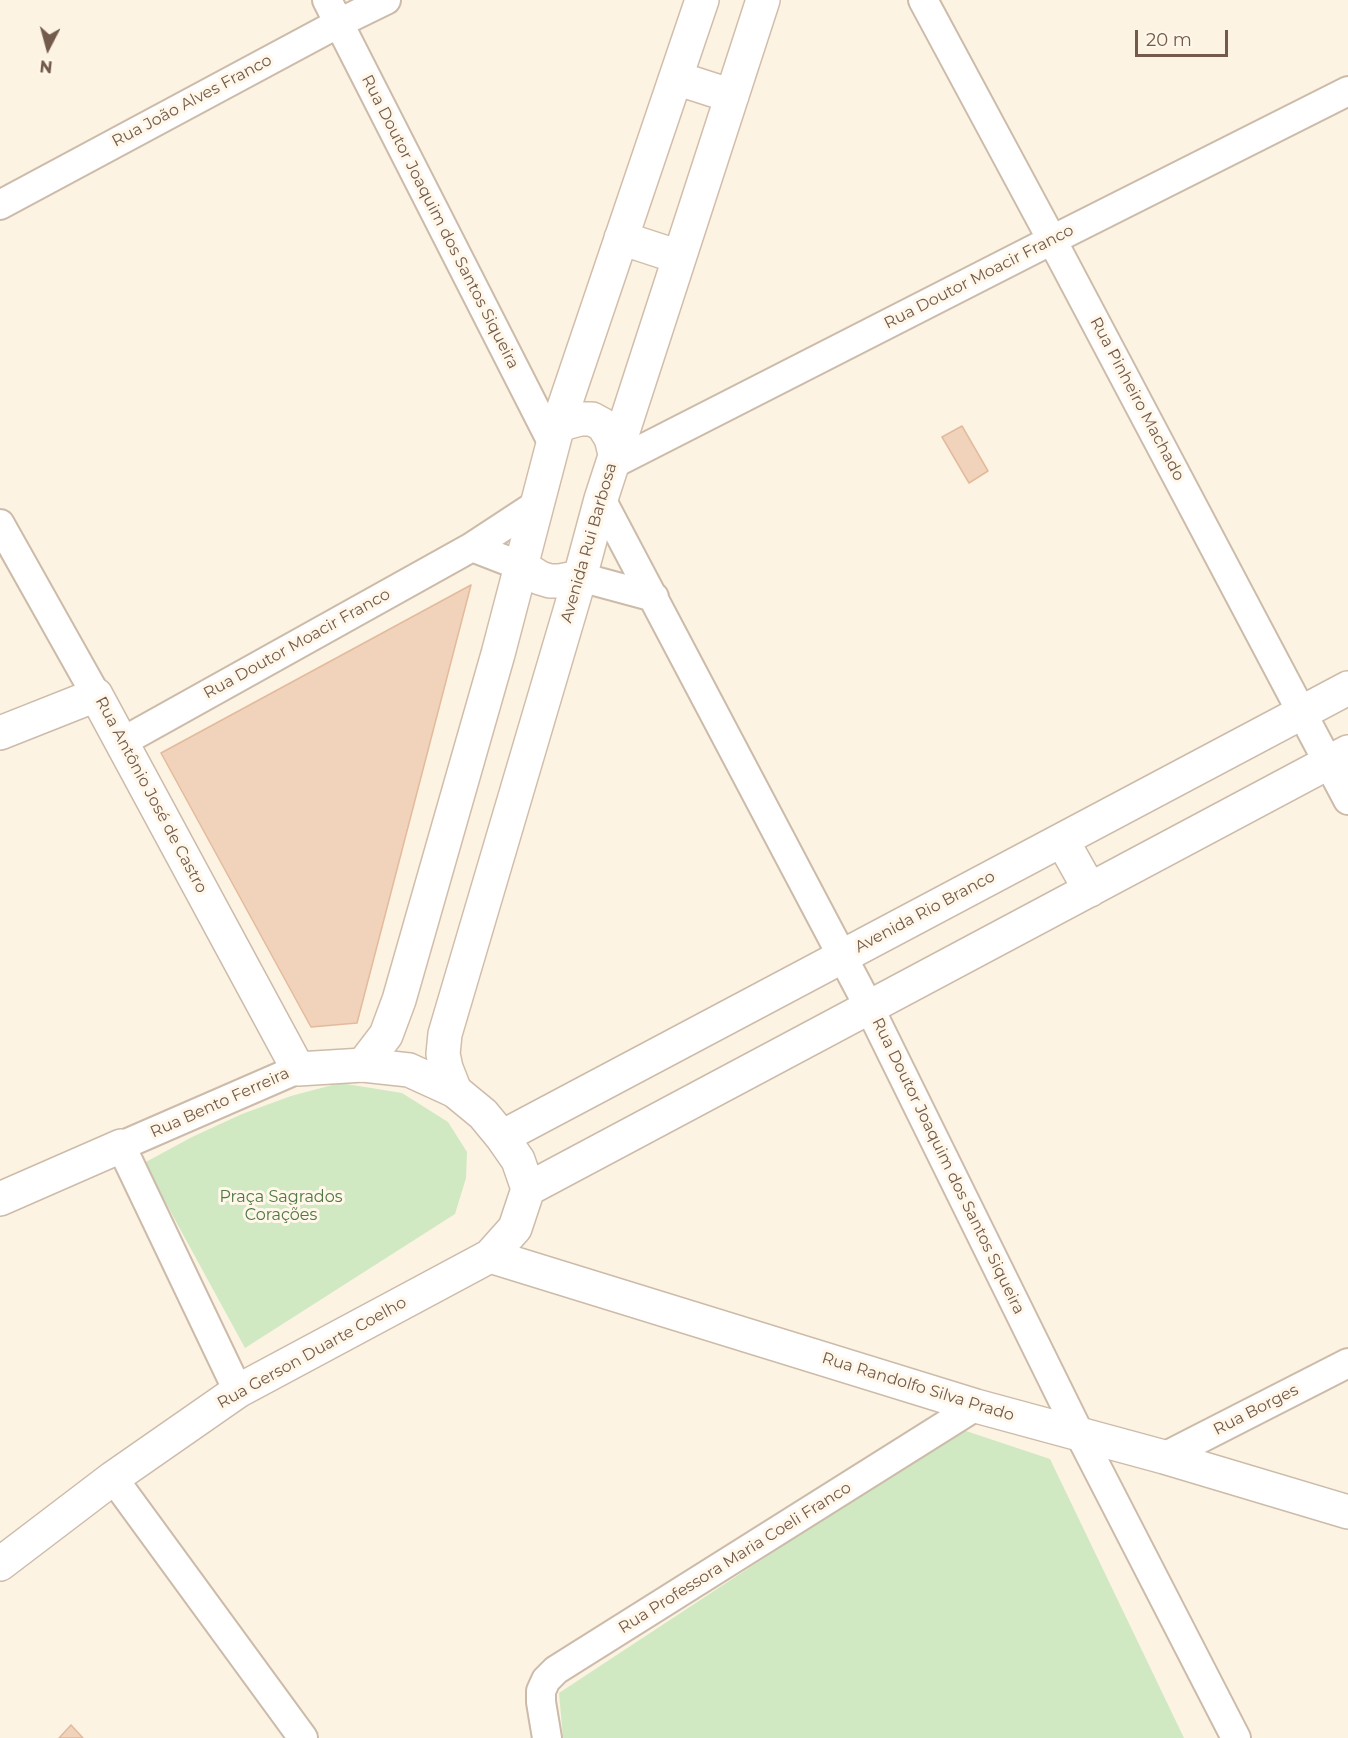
<!DOCTYPE html>
<html>
<head>
<meta charset="utf-8">
<style>
	body { margin:0 }
	#map { position:relative; width:1348px; height:1738px; overflow:hidden; background:#fcf3e3; font-family:Montserrat,sans-serif }
	canvas { display:block }
	.north { position:absolute; left:18px; top:18px; width:60px; height:60px; -webkit-text-stroke:4px #fff7e9; paint-order:stroke; rotate:186deg; font-size:16px; font-weight:700; line-height:24px; text-align:center; color:#735a4a }
	.north::after { content:''; display:block; margin:auto; width:21px; height:27px; background:#735a4a; clip-path:polygon(50% 0,100% 100%,50% 72%,0 100%) }
	.scale { position:absolute; left:1135px; top:30px; width:93px; height:27px; box-sizing:border-box; border:3px solid #735a4a; border-top:0; padding-left:8px; font-size:18px; line-height:21px; white-space:nowrap; color:#735a4a; -webkit-text-stroke:4px #fff7e9; paint-order:stroke }
</style>
</head>
<body>
<div id="map">
<canvas width="1348" height="1738"></canvas>
<div class="north">N</div>
<div class="scale">20 m</div>
</div>
<script>
const ctx = document.querySelector('canvas').getContext('2d');
ctx.lineJoin = 'round';
function fill(path, color) { ctx.fillStyle = color; ctx.fill(path, 'evenodd'); }
const toPath = rows => new Path2D(rows.map(r => 'M' + r).join(''));
function stroke(path, color, width, dash) { ctx.strokeStyle = color; ctx.lineWidth = width; ctx.lineCap = dash ? 'butt' : 'round'; ctx.setLineDash(dash || []); ctx.stroke(path); }
function drawText(font, color, halo, rows, align = 'center') {
  ctx.font = font + ' Montserrat,sans-serif'; ctx.lineWidth = 6; ctx.setLineDash([]); ctx.textBaseline = 'middle'; ctx.strokeStyle = halo; ctx.fillStyle = color; for (const [text, x, y, turn = 0] of rows) {
    ctx.save(); ctx.translate(x, y); ctx.rotate((+turn || 0) * Math.PI / 180); ctx.textAlign = isNaN(turn) ? turn : align; if (halo) ctx.strokeText(text, 0, 0); ctx.fillText(text, 0, 0); ctx.restore();
  }
}
const green = toPath([
	[340,1083,402,1093,448,1122,467,1152,466,1178,455,1214,245,1348,144,1163,192,1137,242,1114,291,1096],
	[960,1429,1050,1459,1184,1738,563,1738,559,1693]
]);
const building = toPath([
	[962,426,988,471,969,483,942,437,962,426],
	[471,585,357,1023,311,1027,161,753,471,585],
	[71,1725,83,1738,59,1738,71,1725]
]);
const minor = toPath([
	[327,0,553,444],
	[923,0,1052,240,1348,800],
	[0,205,339,23,386,0],
	[611,465,1052,240,1348,91],
	[601,499,869,1007,1079,1433,1236,1738],
	[0,524,96,695],
	[472,547,521,566],
	[580,577,654,597],
	[122,742,472,547,536,505],
	[238,1391,121,1146,298,1069],
	[1164,1457,1348,1363],
	[113,1478,303,1738],
	[547,1738,541,1702,541,1691,546,1680,556,1670,976,1406]
]);
const tertiary = toPath([
	[0,733,96,695,298,1069,363,1065,409,1070,455,1091,483,1114,502,1137,518,1160,528,1189,515,1228,490,1256,238,1391,113,1478,0,1564],
	[1062,840,1090,890],
	[502,1137,1348,688],
	[528,1189,1348,752],
	[0,1199,121,1146],
	[490,1256,976,1406,1164,1457,1348,1512]
]);
const secondary = toPath([
	[676,78,732,96],
	[621,238,679,257],
	[558,425,580,419,592,419,603,425,611,438,615,454],
	[521,566,540,578,550,581,560,581,580,577],
	[363,1065,386,1035,399,1000,498,654,558,425,702,0],
	[455,1091,446,1068,443,1054,445,1034,580,577,601,499,763,0]
]);
const streetNames = [
	["Rua João Alves Franco",192,101,-28],
	["Rua Doutor Joaquim dos Santos Siqueira",440,222,63],
	["Rua Doutor Moacir Franco",979,277,-27],
	["Rua Pinheiro Machado",1137,399,62],
	["Avenida Rui Barbosa",589,543,-74],
	["Rua Doutor Moacir Franco",297,644,-29],
	["Rua Antônio José de Castro",151,795,62],
	["Avenida Rio Branco",925,912,-28],
	["Rua Bento Ferreira",220,1103,-24],
	["Rua Doutor Joaquim dos Santos Siqueira",948,1166,64],
	["Rua Gerson Duarte Coelho",312,1353,-29],
	["Rua Randolfo Silva Prado",918,1387,17],
	["Rua Borges",1256,1410,-27],
	["Rua Professora Maria Coeli Franco",735,1558,-32]
];
const parkNames = [
	["Praça Sagrados",281,1197],
	["Corações",281,1215]
];
fill(green, '#d0e9c2');
fill(building, '#f1d3bb');
stroke(building, '#e3ba9c', 1.5);
stroke(minor, '#cdbbaa', 32);
stroke(tertiary, '#cdbbaa', 36);
stroke(secondary, '#d2bdaa', 36);
stroke(minor, '#fff', 28);
stroke(tertiary, '#fff', 33);
stroke(secondary, '#fff', 33);
drawText('16px', '#735a4a', '#fff7e9', streetNames);
drawText('16px', '#507842', '#fff7e9', parkNames);
</script>
</body>
</html>
